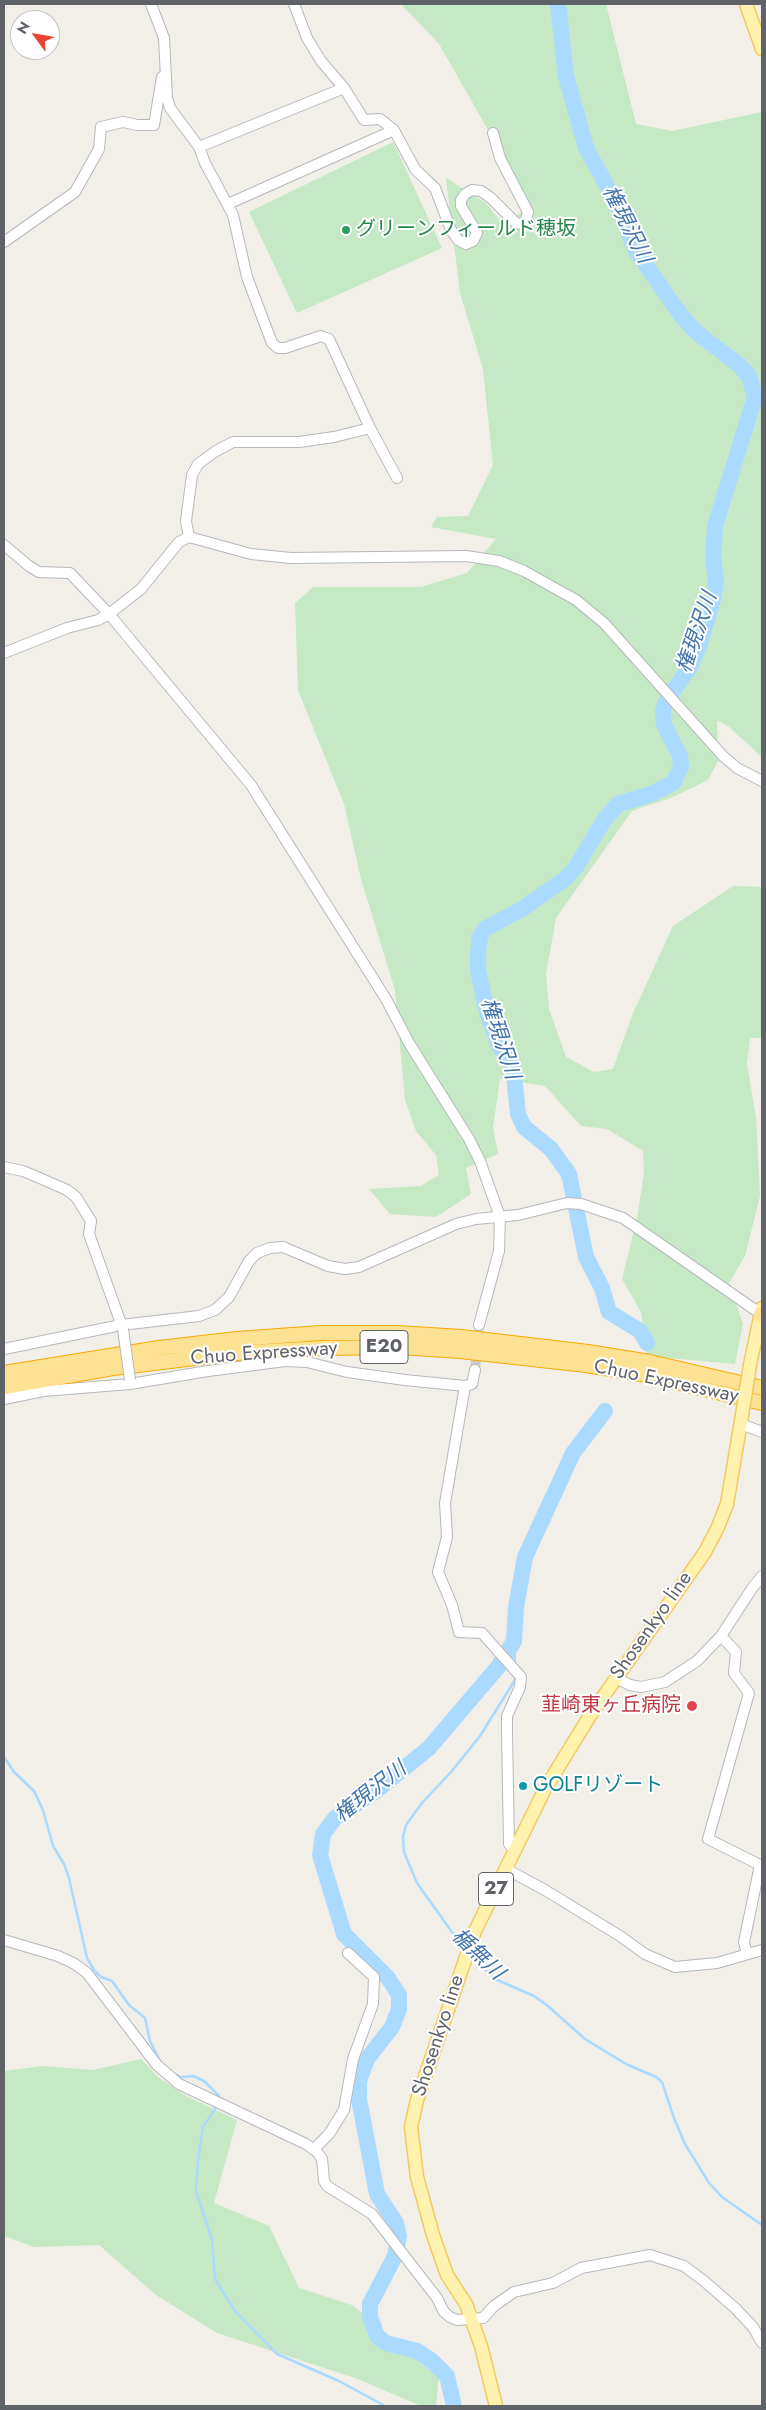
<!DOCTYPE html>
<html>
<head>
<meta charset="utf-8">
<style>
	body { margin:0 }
	#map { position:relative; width:766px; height:2410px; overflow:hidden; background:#f1efe8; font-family:Jost,sans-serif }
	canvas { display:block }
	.frame { position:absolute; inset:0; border:5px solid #5f6368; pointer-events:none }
	.north { position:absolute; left:10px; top:10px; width:50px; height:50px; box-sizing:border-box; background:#fff; border:1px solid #bfc1c3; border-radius:50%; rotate:302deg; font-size:14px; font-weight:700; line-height:20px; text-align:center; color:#5f6368 }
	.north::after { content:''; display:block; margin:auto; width:18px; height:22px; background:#ea4335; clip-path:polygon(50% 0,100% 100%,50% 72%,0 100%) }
</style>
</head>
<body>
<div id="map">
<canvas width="766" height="2410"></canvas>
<div class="frame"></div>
<div class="north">N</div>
</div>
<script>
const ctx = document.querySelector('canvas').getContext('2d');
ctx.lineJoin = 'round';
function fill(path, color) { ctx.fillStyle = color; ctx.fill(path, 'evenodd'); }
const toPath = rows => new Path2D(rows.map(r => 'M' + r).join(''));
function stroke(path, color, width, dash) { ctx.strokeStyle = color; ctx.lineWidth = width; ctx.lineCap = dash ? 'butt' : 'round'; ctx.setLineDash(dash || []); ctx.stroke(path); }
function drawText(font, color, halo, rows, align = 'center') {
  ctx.font = font + ' Jost,"Noto Sans JP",sans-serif'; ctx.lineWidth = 4; ctx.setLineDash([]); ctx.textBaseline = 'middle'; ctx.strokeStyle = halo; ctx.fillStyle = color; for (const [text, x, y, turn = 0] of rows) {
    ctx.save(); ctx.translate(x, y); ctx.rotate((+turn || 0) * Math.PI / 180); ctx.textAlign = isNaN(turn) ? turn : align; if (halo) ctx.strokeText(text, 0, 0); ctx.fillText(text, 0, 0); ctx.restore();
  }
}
const green = toPath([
	[401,4,606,4,636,124,672,131,762,112,762,757,728,726,717,720,718,761,708,780,673,797,632,811,556,918,546,974,549,1009,566,1057,594,1072,613,1069,633,1013,673,926,733,886,762,887,762,1038,750,1038,747,1064,756,1117,760,1196,745,1256,729,1283,743,1324,735,1364,647,1356,641,1312,622,1279,637,1219,644,1173,643,1151,607,1129,581,1126,545,1086,500,1079,493,1127,498,1154,466,1168,471,1194,436,1217,390,1214,369,1189,421,1186,439,1175,436,1155,416,1131,405,1100,395,990,361,879,344,804,298,690,295,603,313,587,421,587,467,573,496,539,431,527,437,517,468,516,493,465,483,369,460,293,446,178,486,203,502,223,532,207,439,44],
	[393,142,442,248,297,313,249,212],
	[141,2059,158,2077,186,2096,237,2120,214,2203,269,2226,299,2288,352,2305,363,2314,371,2337,381,2348,410,2356,439,2376,436,2406,421,2406,358,2379,217,2333,156,2295,99,2245,34,2247,4,2236,4,2071,42,2066,93,2070]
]);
const stream = toPath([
	[514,1641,515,1664],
	[4,1757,14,1772,34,1791,43,1810,53,1846,64,1864,69,1878,87,1958,94,1970,101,1977,112,1981,129,2005,145,2018,150,2041,160,2061],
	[464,1949,417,1883,404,1852,403,1837,406,1825,422,1803,451,1772,480,1736,515,1680,515,1675],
	[471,1956,495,1979,534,1996,548,2006,585,2039,626,2064,656,2077,662,2082,674,2118,685,2144,709,2183,722,2197,762,2225],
	[173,2073,181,2077,193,2076,204,2081,219,2096,219,2101],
	[217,2106,203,2127,198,2160,196,2191,212,2240,215,2279,235,2311,277,2354,339,2381,385,2406]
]);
const river = toPath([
	[558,4,566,76,586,148,618,206,636,251,680,314,695,331,739,365,749,376,755,397,715,526,713,556,716,583,712,604,699,646,690,667,665,703,663,711,664,725,680,756,681,767,673,783,651,794,618,804,604,820,576,867,565,879,522,909,486,928,480,936,478,953,478,970,487,1012,499,1046,513,1066,518,1114,524,1127,551,1149,569,1174,586,1257,602,1288,609,1312,640,1331,647,1343],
	[454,2406,447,2376,432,2361,417,2351,386,2343,377,2336,370,2317,370,2304,395,2256,399,2236,396,2223,377,2194,359,2099,359,2081,367,2059,392,2027,399,2009,399,1995,388,1978,344,1934,320,1855,323,1834,335,1818,376,1791,429,1748,498,1667,514,1641,516,1607,525,1557,573,1453,605,1411]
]);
const minorTunnel = toPath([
	[475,1370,479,1325]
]);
const minor = toPath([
	[151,4,164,38,167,98,170,108,199,147,205,163,233,215,247,277,272,343,278,348,285,348,321,336,329,339,370,428,397,478],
	[294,4,307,38,321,61,344,88,364,120,380,119,394,130,415,169,435,188,451,230,458,240,466,244,473,241,477,233,461,206,461,200,465,194,472,190,481,191,491,198,516,223,522,224,526,219,528,212,500,158,493,133],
	[199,147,344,88],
	[228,204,394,130],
	[4,242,75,192,99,149,101,127,123,122,137,125,154,125,162,77],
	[189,537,186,521,192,475,198,464,216,451,233,442,299,442,334,437,370,428],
	[4,545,29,566,39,572,70,573,109,614,251,785,386,999,409,1043,469,1139,480,1161,500,1217,499,1251,479,1325],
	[4,653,67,628,98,620,109,614,141,589,179,542,189,537,251,554,291,558,466,556,499,561,524,571,576,600,604,623,723,756,737,768,762,781],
	[4,1167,23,1171,42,1179,67,1190,76,1197,91,1221,89,1234,123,1329],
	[4,1349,121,1325,199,1316,215,1310,229,1297,249,1261,257,1253,270,1248,283,1247,328,1266,345,1269,359,1267,456,1224,476,1219,518,1215,567,1203,581,1204,623,1218,761,1314],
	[465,1386,445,1503,447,1537,438,1572,452,1605,459,1632,482,1633,521,1677,520,1687,507,1716,507,1733,509,1844,514,1850],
	[4,1399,43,1391,130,1384,208,1371,285,1361,307,1362,347,1372,405,1380,465,1386,472,1384,475,1370],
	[741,1424,762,1432],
	[721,1636,736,1652,734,1673,749,1693,708,1839,760,1865,744,1942,747,1954],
	[616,1678,630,1685,641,1687,665,1682,697,1661,721,1636,753,1587,762,1576],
	[506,1869,545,1890,620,1936,645,1954,675,1967,717,1963,762,1950],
	[4,1940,58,1956,75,1964,87,1973,157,2065,179,2084,306,2144,317,2152,322,2159,324,2181,327,2186,372,2214,437,2298,444,2312,450,2317,457,2320,483,2318,494,2306,514,2292,553,2283,581,2268,650,2255,684,2266,704,2281,735,2308,753,2327,762,2343],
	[314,2149,329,2134,344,2110,353,2059,373,2004,374,1977,348,1953]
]);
const major = toPath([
	[746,4,762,49],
	[750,1365,762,1308],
	[496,2406,481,2346,466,2304,447,2275,433,2235,417,2177,411,2127,417,2100,475,1931,545,1789,591,1714,705,1552,718,1527,727,1504,742,1415]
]);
const highway = toPath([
	[761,1314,762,1315],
	[4,1373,159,1348,237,1339,320,1333,398,1333,461,1337,588,1352,650,1362,762,1388],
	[4,1387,113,1368,236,1353,322,1348,399,1347,460,1351,586,1365,647,1375,762,1403]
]);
const minorBridge = toPath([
	[123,1329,130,1380]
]);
const majorBridge = toPath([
	[742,1415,750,1365]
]);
const markers = [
	[346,230,5,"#2e9e5b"],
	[692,1706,6,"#e0444e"],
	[523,1786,5,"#0f9aa8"]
];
const shields = [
	[384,1347,48],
	[496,1889,35]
];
const shieldNames = [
	["E20",384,1347],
	["27",496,1889]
];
const leisureNames = [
	["グリーンフィールド穂坂",356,230]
];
const streetNames = [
	["Chuo Expressway",264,1354,-4],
	["Chuo Expressway",666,1382,12],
	["Shosenkyo line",652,1626,-55],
	["Shosenkyo line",439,2036,-72]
];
const healthNames = [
	["韮崎東ヶ丘病院",681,1706]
];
const cultureNames = [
	["GOLFリゾート",533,1786]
];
const waterNames = [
	["権現沢川",626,225,63],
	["権現沢川",698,633,-71],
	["権現沢川",499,1039,72],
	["権現沢川",371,1793,-38],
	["楯無川",477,1955,44]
];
fill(green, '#c5e8c5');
stroke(stream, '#aadaff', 2.5);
stroke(river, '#aadaff', 16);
stroke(minorTunnel, '#ccccc8', 10, [10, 5]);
stroke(minor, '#b5b8bc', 12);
stroke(major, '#f2c960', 15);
stroke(highway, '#f9ab00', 16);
stroke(minor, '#fff', 10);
stroke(major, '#fff2af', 12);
stroke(highway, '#fde293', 14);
stroke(minorBridge, '#b5b8bc', 12, []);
stroke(majorBridge, '#f2c960', 15, []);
stroke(minorBridge, '#fff', 10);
stroke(majorBridge, '#fff2af', 12);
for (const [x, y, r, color] of markers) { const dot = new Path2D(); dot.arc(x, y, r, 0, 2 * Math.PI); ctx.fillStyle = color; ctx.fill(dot); stroke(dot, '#fff', 2); }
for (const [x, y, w] of shields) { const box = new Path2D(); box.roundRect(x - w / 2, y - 16.5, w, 33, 4); ctx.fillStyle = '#fff'; ctx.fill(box); stroke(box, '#5f6368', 1); }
drawText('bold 19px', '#5f6368', null, shieldNames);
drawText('20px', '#27864d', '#fff', leisureNames, 'left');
drawText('20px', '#5f6368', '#fff', streetNames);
drawText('20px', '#be3a42', '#fff', healthNames, 'right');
drawText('20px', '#0d838f', '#fff', cultureNames, 'left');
drawText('italic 21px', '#4174aa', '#fff', waterNames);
</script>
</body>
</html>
